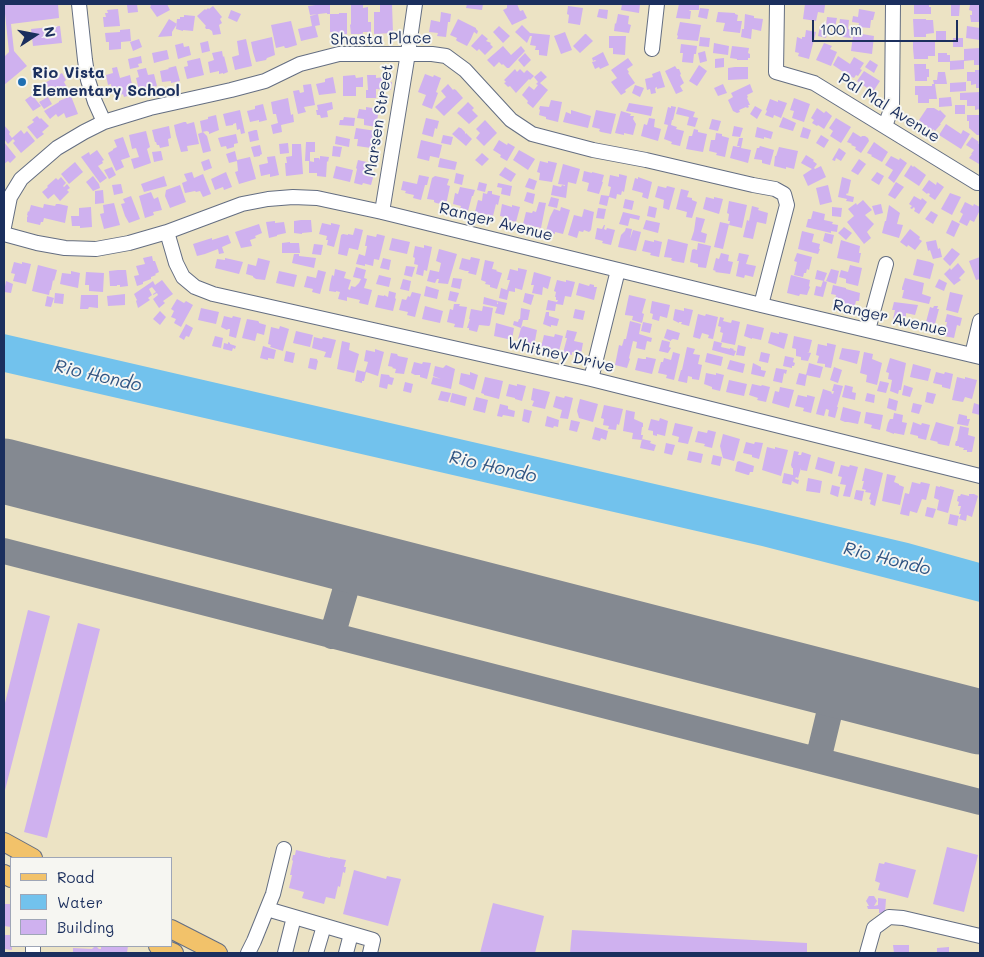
<!DOCTYPE html>
<html>
<head>
<meta charset="utf-8">
<style>
	body { margin:0 }
	#map { position:relative; width:984px; height:957px; overflow:hidden; background:#ece3c4; font-family:Mali,sans-serif }
	canvas { display:block }
	.frame { position:absolute; inset:0; border:5px solid #1b2f5e; pointer-events:none }
	.legend { position:absolute; left:10px; top:857px; width:162px; height:90px; box-sizing:border-box; background:#f6f6f2; border:1px solid #9ea6b7; margin:0; padding:6px 9px; list-style:none; font-size:15px; color:#1b2f5e }
	.legend li { display:flex; align-items:center; gap:10px; height:25px }
	.legend b { width:25px; border:1px solid #9ea6b7 }
	.north { position:absolute; left:10px; top:10px; width:50px; height:50px; -webkit-text-stroke:4px #f6f6f2; paint-order:stroke; rotate:79deg; font-size:14px; font-weight:700; line-height:20px; text-align:center; color:#1b2f5e }
	.north::after { content:''; display:block; margin:auto; width:18px; height:22px; background:#1b2f5e; clip-path:polygon(50% 0,100% 100%,50% 72%,0 100%) }
	.scale { position:absolute; left:812px; top:20px; width:146px; height:22px; box-sizing:border-box; border:2px solid #1b2f5e; border-top:0; padding-left:6px; font-size:15px; line-height:18px; white-space:nowrap; color:#1b2f5e; -webkit-text-stroke:4px #f6f6f2; paint-order:stroke }
</style>
</head>
<body>
<div id="map">
<canvas width="984" height="957"></canvas>
<div class="frame"></div>
<ul class="legend">
<li><b style="height:6px;background:#f2c26a"></b>Road</li>
<li><b style="height:14px;background:#72c2ed"></b>Water</li>
<li><b style="height:14px;background:#cfb1ef"></b>Building</li>
</ul>
<div class="north">N</div>
<div class="scale">100 m</div>
</div>
<script>
const ctx = document.querySelector('canvas').getContext('2d');
ctx.lineJoin = 'round';
function fill(path, color) { ctx.fillStyle = color; ctx.fill(path, 'evenodd'); }
const toPath = rows => new Path2D(rows.map(r => 'M' + r).join(''));
function stroke(path, color, width, dash) { ctx.strokeStyle = color; ctx.lineWidth = width; ctx.lineCap = dash ? 'butt' : 'round'; ctx.setLineDash(dash || []); ctx.stroke(path); }
function drawText(font, color, halo, rows, align = 'center') {
  ctx.font = font + ' Mali,sans-serif'; ctx.lineWidth = 4; ctx.setLineDash([]); ctx.textBaseline = 'middle'; ctx.strokeStyle = halo; ctx.fillStyle = color; for (const [text, x, y, turn = 0] of rows) {
    ctx.save(); ctx.translate(x, y); ctx.rotate((+turn || 0) * Math.PI / 180); ctx.textAlign = isNaN(turn) ? turn : align; if (halo) ctx.strokeText(text, 0, 0); ctx.fillText(text, 0, 0); ctx.restore();
  }
}
const water = toPath([
	[4,334,772,511,908,543,980,563,980,602,762,546,4,372]
]);
const taxiway = toPath([
	[4,551,980,802],
	[332,636,354,561],
	[818,760,836,685]
]);
const runway = toPath([
	[4,471,980,722]
]);
const building = toPath([
	[4,4,58,4,59,18,11,24,14,51,27,66,4,85,4,57,9,52],
	[137,4,138,12,128,13,127,5],
	[150,4,167,4,170,10,157,17,150,7,151,6],
	[323,4,330,4,330,14,327,14,327,13,310,15,308,6],
	[380,4,392,4,393,33,374,34,374,12,380,12],
	[467,4,483,4,482,10,466,8],
	[507,4,517,4,520,11,523,10,527,18,512,25,503,10,507,8],
	[622,4,640,4,639,13,621,10],
	[679,4,699,4,699,10,690,10,689,11,691,11,690,19,676,18],
	[805,4,816,4,825,5,824,13,818,12,816,21,803,19],
	[914,4,929,4,929,7,931,7,931,14,914,14],
	[951,4,960,4,959,16,951,16],
	[351,5,363,5,363,8,368,7,368,22,371,22,371,32,363,32,363,34,351,34,350,25,351,24],
	[970,5,980,5,980,22,971,22,970,15,972,15,972,11,969,10],
	[213,6,222,17,220,19,222,23,219,25,221,34,213,35,212,31,209,29,206,29,205,27,206,26,197,16,205,9,206,10,208,8,209,9],
	[568,6,583,8,580,25,568,23,569,15,567,14],
	[700,8,709,9,707,19,698,17],
	[118,9,120,26,104,27,103,17,106,17,105,13,108,13,107,10],
	[599,9,608,10,607,19,597,17],
	[859,9,875,12,873,20,871,20,870,28,858,27,859,23,852,22,853,16,858,17],
	[231,10,241,14,237,22,228,18],
	[441,12,451,14,450,22,448,22,446,37,437,36,438,33,429,32,431,20,440,22],
	[718,12,735,13,735,14,738,15,737,21,742,21,740,33,723,31,725,23,716,22],
	[339,13,347,13,347,34,338,35,338,32,330,32,330,14,339,14],
	[318,14,320,25,315,26,318,37,301,41,298,29,312,26,310,16],
	[618,14,629,16,628,24,631,25,629,33,614,31,615,23,616,24],
	[745,14,754,16,754,18,763,19,761,31,752,29,751,39,741,37,742,29,744,29],
	[184,15,195,16,193,31,183,30,183,31,176,29,177,19,180,19,180,17,184,17],
	[827,17,837,18,835,27,826,26],
	[169,19,177,24,172,32,172,36,158,37],
	[458,19,476,28,476,29,478,31,477,34,474,32,471,39,467,46,457,41,456,40,457,38,450,35],
	[840,19,849,20,848,29,853,30,851,38,842,37,843,28,839,27],
	[913,19,926,19,926,20,933,20,934,33,926,34,926,37,914,37],
	[291,21,297,45,287,48,285,48,284,46,276,48,271,25],
	[680,22,701,25,698,41,677,39,678,36,677,35],
	[522,25,530,33,550,35,547,56,539,55,539,50,535,50,536,46,530,45,532,36,530,36,527,43,515,32],
	[60,26,62,43,33,46,31,29],
	[499,26,510,36,503,43,493,32],
	[967,26,980,28,980,40,966,38],
	[820,27,828,29,826,38,818,36],
	[130,29,131,41,121,42,121,49,109,50,109,42,106,42,105,33,120,32,120,30],
	[806,30,816,32,809,59,798,56,799,53,795,52,797,37,802,39,802,37,805,37],
	[936,31,946,31,946,40,936,40],
	[565,32,572,50,561,54,554,36],
	[482,34,488,39,486,41,491,43,490,44,493,47,485,55,479,49,477,51,471,46],
	[585,34,586,34,593,41,580,53,573,46],
	[862,34,874,36,872,54,851,51,853,36,861,37],
	[609,36,626,36,625,55,613,54,613,48,609,48],
	[272,37,275,55,267,58,266,60,256,62,253,52,251,42],
	[700,37,710,38,709,47,699,46],
	[953,38,963,38,963,47,953,47],
	[139,39,142,47,133,51,130,42],
	[246,39,252,66,235,70,232,57,239,55,237,41],
	[208,41,210,51,202,53,200,43],
	[913,42,935,42,935,56,928,56,928,59,914,59,913,48],
	[183,43,184,47,189,46,191,55,178,59,175,45],
	[714,43,729,46,728,55,713,53],
	[824,43,832,46,830,49,837,52,831,66,816,60],
	[681,44,697,46,696,54,694,54,693,63,682,62,683,53,680,53],
	[503,46,511,55,521,46,525,51,509,68,507,68,503,64,502,65,499,62,494,67,487,60],
	[732,46,749,48,748,53,750,54,750,58,748,58,748,60,737,60,737,59,730,58],
	[980,48,980,65,974,65,974,60,964,61,964,69,950,70,950,61,964,60,964,49],
	[167,50,169,59,154,63,152,53],
	[222,51,223,57,224,56,228,72,223,74,223,73,219,74,219,71,210,73,208,62,214,60,212,53],
	[705,51,707,61,700,63,698,53],
	[603,52,609,65,600,69,599,67,595,69,592,62,596,61,595,60,593,61,592,58],
	[525,53,531,60,524,67,518,60],
	[938,53,947,53,947,55,950,55,950,62,938,62],
	[141,56,142,63,138,64,139,67,130,69,128,59],
	[838,56,850,64,854,57,864,63,860,69,862,70,858,76,856,75,854,78,852,77,851,78,848,76,848,75,833,65],
	[200,58,204,75,187,79,184,67,188,66,187,61],
	[628,58,633,65,627,69,629,72,628,73,635,83,625,90,626,92,621,95,611,82,617,78,611,70],
	[724,58,724,67,715,68,715,59],
	[870,60,878,65,874,73,865,67],
	[914,64,926,64,926,69,929,69,929,77,927,77,927,81,915,81],
	[699,65,707,71,697,86,689,81],
	[176,66,180,81,171,83,171,81,162,82,160,71,169,69,168,68],
	[675,66,677,69,679,69,681,74,680,75,684,83,680,86,683,91,676,94,665,71],
	[117,67,120,78,130,75,134,94,124,97,123,94,116,97,112,93,111,84,108,85,106,75,113,73,112,68],
	[735,67,748,67,748,79,728,80,728,68],
	[146,68,148,75,154,74,157,86,139,90,136,78,139,77,137,70],
	[515,69,517,72,520,69,524,73,527,70,534,76,530,80,529,79,516,93,510,86,508,87,504,83,506,82,504,80],
	[975,70,980,70,980,88,976,88,976,84,971,85,971,81,967,81,967,72,975,72],
	[541,71,547,77,540,83,548,90,533,108,527,103,528,101,522,95,529,86,534,90,538,85,536,84,538,82,534,77],
	[660,71,665,87,657,89,657,87,655,88,656,93,651,94,650,89,647,90,645,79,653,77,652,74],
	[864,71,880,81,873,92,857,81],
	[938,72,945,72,947,84,935,84,937,99,929,99,929,103,918,103,918,95,915,95,915,86,932,86,932,84,934,84,933,80,937,80],
	[62,73,66,80,64,82,68,89,58,95,56,91,49,95,43,84],
	[425,74,433,77,434,75,441,78,436,92,438,93,432,109,422,105,426,95,418,92],
	[355,75,356,78,363,77,363,87,356,87,356,96,343,96,343,76],
	[367,75,376,75,376,78,385,77,385,83,392,82,391,90,376,89,376,98,366,98,366,90,368,90],
	[333,77,336,93,319,95,316,84,325,82,325,79],
	[966,82,966,91,950,92,950,83],
	[311,84,315,105,304,107,306,112,298,114,293,91,299,90,300,93,304,92,303,85],
	[448,84,453,90,454,89,456,90,463,98,444,116,435,107,446,97,441,91],
	[723,84,727,93,718,96,714,88],
	[750,84,753,92,747,95,748,97,747,98,750,105,748,105,749,107,747,108,746,107,739,110,740,112,737,113,733,111,728,100,733,97,731,93],
	[635,85,644,88,640,97,632,93],
	[980,92,980,109,975,110,975,106,967,106,967,100,960,100,960,93],
	[32,95,41,106,33,111,25,100],
	[71,96,78,114,66,118,64,113,58,117,56,114,50,119,44,111,59,102,59,101],
	[48,97,52,104,44,109,39,102],
	[951,97,952,106,939,107,939,98],
	[288,98,291,115,293,114,294,122,281,125,282,132,273,134,271,125,278,123,276,114,273,114,271,102],
	[794,98,810,104,804,122,792,118,794,111,790,110],
	[770,99,778,102,778,100,787,103,781,118,774,115,773,118,765,115,767,111,766,110],
	[551,100,562,102,558,122,546,119,546,117,539,115,540,110,539,109,540,106,549,107],
	[332,102,333,109,327,111,328,117,321,118,320,115,317,115,316,110,318,110,317,105],
	[468,102,474,108,472,110,478,116,469,124,457,113],
	[629,103,653,107,651,116,626,111],
	[263,104,267,120,259,122,259,120,250,122,247,111,255,109,255,106],
	[955,105,965,105,965,114,955,114],
	[671,106,676,107,673,120,672,120,671,125,677,127,676,129,684,131,680,146,671,144,672,142,664,139,668,125,664,124,668,107,671,108],
	[755,106,762,110,757,119,750,114],
	[366,107,379,109,376,127,364,125,364,119,357,118,359,109,366,110],
	[678,107,695,112,693,117,698,118,695,127,687,125,689,117,676,114],
	[817,108,824,113,826,111,832,116,824,129,818,125,817,126,812,123,814,120,811,118],
	[927,108,934,108,939,111,940,110,946,116,940,124,941,124,935,131,933,129,932,131,919,120],
	[240,110,245,133,241,134,240,129,237,130,236,123,233,124,233,125,226,126,223,114],
	[571,110,591,116,588,128,563,122,566,112,571,114],
	[596,110,616,114,611,134,601,132,599,131,600,129,592,127],
	[621,111,631,114,630,116,634,116,633,119,636,124,633,135,624,133,624,135,615,133],
	[216,115,219,130,209,134,209,132,207,131,202,132,200,121,208,119,208,117],
	[967,115,980,115,980,135,977,135,969,128,969,121,967,121],
	[37,116,40,119,41,118,49,126,42,132,44,134,37,139,27,127,34,122,32,120],
	[344,117,355,118,354,126,339,125,340,120,343,120],
	[783,117,796,123,793,131,779,127],
	[426,118,439,121,437,129,435,128,433,137,422,134],
	[649,118,655,119,654,127,661,129,658,141,641,136,644,124,647,125],
	[836,118,851,127,841,143,830,136,833,131,829,128],
	[712,119,721,121,718,131,709,129],
	[485,120,497,133,484,146,476,138,480,133,476,129],
	[184,122,186,122,187,124,194,122,199,144,187,146,188,151,181,152,176,135,174,125],
	[946,124,961,134,963,130,970,134,961,149,939,135],
	[4,125,10,132,9,134,12,138,21,130,24,134,27,131,35,141,21,153,13,143,15,141,13,139,8,144,4,139],
	[169,126,171,138,168,139,169,146,160,148,159,145,157,145,156,142,155,142,152,130],
	[734,126,743,128,740,137,732,136],
	[459,127,460,128,461,128,465,132,465,134,466,133,472,139,466,146,452,134],
	[757,127,773,132,771,139,764,137,764,139,755,137],
	[803,127,811,130,808,139,800,137],
	[356,128,376,131,375,140,372,139,371,148,357,146,358,139,354,139],
	[694,129,698,130,698,132,707,134,703,152,686,149,689,136,692,136],
	[255,130,257,130,259,140,250,142,248,132],
	[146,131,150,147,147,149,151,163,134,169,131,159,139,157,136,148,132,149,129,135],
	[203,132,207,136,211,151,203,153,198,134],
	[853,132,861,137,862,136,865,136,868,138,869,141,861,153,855,149,856,147,851,145,852,144,847,142],
	[716,133,722,134,722,136,729,138,725,157,716,155,717,153,709,151,711,140,715,140],
	[236,134,238,143,234,144,234,147,227,149,226,146,221,147,218,138],
	[443,135,453,137,451,145,441,143],
	[821,135,829,140,824,148,816,143],
	[336,136,350,139,349,147,335,144],
	[123,137,130,157,121,160,124,167,116,171,108,153,113,150,113,149,117,147,114,140],
	[972,137,979,142,978,143,980,145,980,163,979,164,969,158,972,154,971,154,974,150,966,145],
	[739,138,743,138,741,148,751,150,748,163,730,158,733,146,739,147,740,146,737,146],
	[421,140,442,145,439,158,430,156,429,161,417,158],
	[499,140,507,145,508,143,515,147,507,161,500,157,501,155,493,150],
	[4,142,16,157,10,163,8,161,4,164],
	[306,142,315,142,315,152,310,152,310,161,305,161],
	[874,142,888,152,882,162,871,156,872,155,867,153],
	[288,143,289,153,280,154,279,144],
	[292,144,301,144,303,174,286,176,285,163,287,163,286,157,292,156],
	[260,145,262,154,260,155,260,156,254,157,251,147],
	[333,146,342,147,340,157,332,156],
	[760,146,774,150,770,165,762,163,762,160,754,159,757,148,759,148],
	[779,147,798,151,794,169,786,167,786,169,774,166,775,156,776,156],
	[839,148,846,153,841,161,836,158,835,161,832,160],
	[97,150,104,160,102,161,103,163,98,166,107,178,100,183,81,157,89,152,90,155],
	[519,150,535,159,528,170,513,160],
	[161,151,163,160,154,162,152,152],
	[235,151,237,160,250,157,256,179,239,184,235,172,238,171,237,161,229,163,226,154],
	[482,153,489,159,482,166,475,160],
	[806,155,814,160,813,161,817,164,814,168,815,169,821,166,826,177,808,186,803,175,812,169,801,163],
	[275,156,279,175,270,177,270,174,261,176,259,165,268,163,267,157],
	[320,156,329,157,328,162,327,161,326,177,317,176,317,173,309,173,309,161,314,162,314,158,319,158,320,160],
	[891,156,899,160,900,158,907,163,894,183,888,178,893,170,885,165],
	[440,158,457,162,455,170,438,167],
	[209,159,212,168,204,171,201,162],
	[859,159,866,164,858,175,851,171],
	[358,160,367,162,365,171,369,172,369,173,374,174,371,185,363,183,362,185,354,183,357,169,356,168],
	[540,161,548,163,548,161,557,163,552,182,539,180,540,173,537,172],
	[75,162,83,172,69,184,61,174],
	[563,164,580,169,576,184,568,182,566,198,551,195,553,185,561,187,562,185,565,186,565,185,558,184],
	[911,165,913,167,914,166,926,175,919,186,904,176],
	[336,166,353,170,350,182,333,178],
	[112,167,116,175,109,179,104,170],
	[505,167,516,174,511,182,499,175],
	[584,171,592,173,592,172,604,175,602,182,603,182,599,194,587,191,589,183,582,181],
	[192,172,194,178,203,174,211,194,203,197,200,191,196,192,195,191,185,193,182,183,187,181,184,174],
	[226,172,232,187,224,190,223,187,215,190,211,179],
	[877,172,884,176,879,185,871,180],
	[456,173,464,175,462,185,454,183],
	[619,174,627,176,624,192,622,191,621,195,617,194,616,199,609,197,607,206,599,204,601,195,609,196,611,187,608,186,610,175,619,177],
	[419,175,429,177,427,185,425,185,421,200,413,198,414,195,405,193,406,191,401,190,403,181,417,184],
	[93,176,99,184,100,188,93,191,86,182],
	[164,176,167,186,144,192,141,184],
	[435,176,449,179,447,185,450,186,446,205,436,203,434,202,434,200,427,199,432,178],
	[61,177,66,183,63,186,64,187,67,184,70,188,67,190,69,192,60,201,54,194,48,199,42,192,48,187,47,186,56,178,58,180],
	[638,177,652,182,648,199,642,197,643,193,632,190,635,178,638,179],
	[842,177,851,180,848,194,847,193,846,195,854,197,853,202,846,201,847,199,838,197],
	[529,178,537,181,534,190,525,187],
	[929,180,936,185,937,182,944,187,935,200,929,196,930,194,928,193,927,194,922,190],
	[479,182,487,184,485,192,477,190],
	[896,182,904,187,895,199,888,195],
	[498,183,512,186,510,196,501,194,502,188,497,187],
	[121,184,123,193,114,195,112,185],
	[180,185,186,202,170,208,165,196,166,190],
	[828,185,832,202,820,205,816,188],
	[658,186,666,188,667,186,675,188,669,210,663,208,664,200,655,197],
	[460,187,475,190,473,196,472,196,468,211,460,209,461,206,453,204,455,193,458,194],
	[681,189,689,191,687,197,692,198,692,200,697,202,692,218,686,217,687,212,676,209],
	[103,190,104,203,95,204,95,191],
	[488,191,492,191,492,194,500,196,498,205,496,204,493,216,475,212,478,200,482,201,483,193,487,194],
	[151,192,154,199,158,197,162,210,153,212,154,215,145,218,139,196],
	[527,192,535,194,533,204,524,201],
	[950,193,961,197,952,215,941,209],
	[131,196,140,219,129,223,125,216,121,204,125,203,123,199],
	[914,196,921,200,922,198,927,202,919,214,914,211,915,209,914,207,912,209,910,208,912,206,909,204],
	[551,197,559,199,557,208,548,206],
	[706,197,714,199,714,197,723,199,719,214,703,209],
	[625,199,634,201,632,210,623,208],
	[863,200,872,210,865,215,874,224,867,232,871,238,864,244,847,222,854,216,848,209,856,203,857,205],
	[729,201,747,205,742,228,729,225,730,221,728,221,729,214,727,213],
	[539,202,546,203,541,228,523,224,526,212,532,213,533,211,536,212],
	[965,202,973,206,974,204,980,207,980,210,974,222,970,220,967,226,959,222,963,214,960,212],
	[114,203,120,225,104,229,100,214,104,213,103,205],
	[44,204,55,206,56,204,59,204,68,206,65,223,44,218,43,222,41,222,40,225,27,222,27,217,28,216,27,215,28,211,29,212,31,205,43,208],
	[502,204,512,207,512,205,520,207,516,222,508,220,508,218,500,216],
	[881,204,883,213,875,215,872,206],
	[889,205,900,213,897,224,903,225,899,238,882,233,885,221,886,221],
	[649,206,657,208,655,218,647,216],
	[752,206,759,208,758,210,768,213,766,224,757,222,753,239,743,237,747,220,749,221],
	[91,207,92,227,80,228,80,226,72,226,71,216,79,216,79,208],
	[561,207,570,210,563,234,555,232,555,234,546,231,550,217,554,209,560,211],
	[832,207,842,208,841,217,832,216],
	[598,208,606,209,604,219,596,218],
	[584,209,594,212,591,230,589,232,584,230,583,232,579,231,577,238,568,235,574,215,582,217],
	[813,211,825,214,824,220,833,222,832,224,838,225,837,232,831,231,831,233,806,227,808,219,811,219],
	[931,211,938,215,933,224,925,219],
	[623,212,640,216,639,220,630,218,628,226,619,224],
	[696,217,705,219,701,232,707,234,705,243,691,240,694,231],
	[301,220,311,220,312,232,302,233,302,234,294,233,294,221],
	[646,220,660,223,658,233,643,229],
	[952,220,960,224,954,237,946,233],
	[275,221,275,223,284,222,286,233,277,235,277,236,269,238,266,222],
	[720,222,729,224,723,249,714,247],
	[322,223,331,225,331,223,340,225,334,247,327,245,328,240,326,240,327,236,319,234],
	[259,224,262,233,255,236,256,238,250,240,252,246,241,248,235,232],
	[604,225,605,225,604,229,606,230,607,228,615,230,611,245,602,243,603,241,595,239,597,228,602,229],
	[844,227,852,233,846,240,838,233],
	[355,228,363,230,358,250,349,248,347,256,338,254,341,235,343,234,348,235,348,234,353,235],
	[626,228,632,229,630,239,633,230,641,232,636,251,618,247,621,235,625,231],
	[910,229,920,237,919,239,922,241,915,250,908,245,907,247,900,242],
	[802,231,814,234,812,242,820,244,819,249,820,249,818,254,798,249],
	[825,233,834,235,832,244,823,241],
	[377,234,385,236,379,260,374,259,373,266,365,264,365,266,356,264,359,254,365,256,367,246,365,246,367,235,376,237],
	[228,235,231,243,222,247,224,253,219,254,218,249,205,254,197,256,193,244,212,238,212,240],
	[392,238,410,242,407,254,389,250],
	[668,239,688,244,684,263,673,261,671,260,672,258,664,257],
	[645,240,654,242,654,240,662,242,659,257,650,255,651,253,642,251],
	[841,240,860,246,859,253,861,253,859,263,837,258],
	[936,240,938,249,940,248,942,257,933,259,930,250,928,251,926,242],
	[290,242,290,243,299,243,300,253,282,253,282,243],
	[698,243,711,246,706,268,698,267,698,264,690,262,692,250,694,249,697,250],
	[314,244,323,245,321,255,312,254],
	[424,245,432,247,427,271,424,270,423,276,416,274,418,265,414,264,415,258,413,257,415,246,424,248],
	[952,248,960,254,950,266,943,259],
	[439,249,457,254,448,284,438,283,439,279,437,279,435,283,427,281,430,270,439,272,441,263,436,261],
	[721,253,729,255,728,261,733,262,730,274,715,272,716,271,713,270,716,258,719,259],
	[739,253,749,255,746,264,756,266,753,277,745,275,744,278,736,276,739,261,737,261],
	[797,253,812,257,809,270,807,269,806,273,804,273,803,277,794,275,797,262,794,261],
	[294,254,299,254,299,256,316,258,314,268,292,263],
	[152,256,153,261,155,261,159,272,155,274,156,275,151,277,151,279,143,282,143,284,137,286,134,276,139,275,136,266,145,264,143,258],
	[471,257,480,259,476,275,468,273,469,271,466,271,459,269,462,258,470,260],
	[980,257,980,279,976,280,969,261],
	[225,258,243,262,239,274,215,268,217,259,225,260],
	[258,258,270,261,265,280,256,279,253,277,253,276,246,274,248,264,256,266],
	[383,258,391,260,389,270,380,268],
	[917,259,930,262,934,264,930,279,913,275],
	[485,260,494,262,492,269,497,270,496,271,502,273,497,289,490,287,490,285,485,284,486,282,481,280],
	[14,262,22,264,22,262,31,264,26,284,13,281,15,274,11,273],
	[958,263,965,272,959,278,961,280,954,285,944,274,950,268,951,270],
	[38,265,57,270,54,281,53,280,51,290,50,290,49,295,32,291],
	[850,265,862,268,858,286,846,283,846,279,839,277,841,270,848,272],
	[406,266,415,267,412,277,404,275],
	[356,267,366,270,364,278,367,279,364,288,372,290,368,305,359,303,360,300,347,297,347,301,338,299,340,292,336,291,336,292,329,291,330,284,332,275,334,276,335,269,346,272,344,278,351,280,348,289,350,290,351,286,355,287,359,283,361,279,353,277],
	[518,268,527,270,522,290,515,288,515,292,509,291,507,300,499,298,501,288,507,290,510,280,507,280,510,269,518,271],
	[831,269,839,271,836,284,826,281],
	[118,270,126,270,128,286,120,287,120,285,117,285,117,286,110,286,109,271],
	[318,270,326,272,320,294,312,292,313,289,304,287,307,276,316,278],
	[817,270,827,273,824,281,815,279],
	[71,271,80,273,78,288,60,284,62,273,71,274],
	[279,271,297,275,294,287,276,283],
	[86,272,104,273,103,292,89,291,89,285,85,285],
	[534,272,551,277,548,289,543,287,542,295,532,293,534,285,531,285],
	[379,275,391,278,389,287,376,284],
	[791,275,810,280,809,286,810,287,807,295,800,294,799,296,787,293],
	[453,278,462,279,460,289,451,287],
	[905,278,924,283,922,294,931,297,929,304,902,298,904,290,902,290,902,288],
	[403,279,411,281,409,291,400,289],
	[939,279,947,283,944,291,935,287],
	[162,280,173,294,163,301,165,303,159,308,153,299,158,295,157,293,153,295,153,294,156,292,152,287,149,289,152,295,148,298,150,300,138,308,136,301,137,300,134,294,153,281,155,285],
	[557,280,566,282,566,280,575,282,571,297,565,296,563,305,556,304,555,311,546,310,548,300,557,302,558,300,556,300,556,297,555,297,556,292,554,291],
	[6,281,13,284,11,293,4,292],
	[823,281,827,282,823,297,814,295,816,286,821,287],
	[579,283,589,286,590,284,594,285,594,287,597,287,594,300,576,295],
	[833,285,846,288,846,289,860,293,859,301,856,301,854,309,843,306,844,302,843,302,841,307,834,305,836,295,831,294],
	[426,286,439,290,437,299,424,296],
	[389,291,396,293,395,298,396,299,393,311,375,307,378,295,384,296,384,295,388,297],
	[450,291,459,293,456,302,448,300],
	[412,292,421,294,415,317,407,315,408,312,399,310,402,299,406,300,408,296,410,297],
	[950,292,963,295,958,313,946,310],
	[55,293,64,294,63,304,54,303],
	[525,293,534,295,531,305,523,302],
	[125,294,125,305,108,306,107,296],
	[81,295,98,295,98,308,89,307,88,309,80,309],
	[629,295,646,299,642,313,644,314,642,323,632,320,633,316,625,315,625,314],
	[47,296,54,298,51,307,45,306],
	[484,297,498,301,497,304,498,304,498,301,507,303,504,315,495,313,497,307,483,304],
	[177,299,184,303,186,301,193,305,181,327,174,323,176,319,171,317,174,311,171,309],
	[652,301,670,305,667,318,660,316,659,321,652,319,653,314,650,313],
	[894,302,918,305,915,315,906,313,906,317,905,317,904,321,893,319,895,310,892,310],
	[454,304,460,304,459,306,467,307,463,328,454,327,455,324,447,322,450,309,453,310],
	[425,306,443,311,440,323,422,319],
	[483,306,493,308,490,325,489,326,479,325,477,332,469,330,469,328,467,328,470,319,469,319,471,309,482,311],
	[934,306,938,306,937,309,939,309,935,324,926,322,930,307,933,308],
	[201,308,219,312,216,324,198,320],
	[521,308,530,310,528,320,523,320,521,328,523,326,537,330,534,346,526,344,526,341,518,339,521,328,513,325,514,321,518,322,519,319,520,319],
	[684,308,693,310,689,326,681,324,682,322,679,322,679,323,673,320,675,309,684,311],
	[575,309,585,311,583,320,573,318],
	[160,311,166,317,160,325,153,319],
	[546,312,549,312,549,316,559,319,557,326,551,325,551,327,543,324],
	[698,314,705,316,706,314,718,317,713,339,708,338,709,335,702,333,700,339,693,337],
	[947,314,962,318,960,326,957,325,954,338,944,336,947,322,945,322],
	[224,316,232,318,233,316,241,318,236,338,229,336,230,329,228,329,227,330,221,327],
	[720,317,724,318,723,321,731,323,732,320,740,322,735,345,721,342,723,333,720,332,721,327,718,326],
	[247,319,258,321,259,322,259,323,266,325,264,335,257,333,255,341,242,338],
	[630,321,641,324,639,334,652,338,651,342,647,341,645,350,636,348,637,342,633,341,629,358,630,359,627,368,615,365,619,345,622,346,624,339,626,339],
	[643,322,652,324,650,333,641,331],
	[496,323,514,328,512,340,494,336],
	[186,324,193,328,189,337,186,336,184,340,179,337],
	[747,324,764,328,761,340,752,338,752,339,744,336],
	[280,326,289,329,283,351,270,347,271,345,268,344,271,327,279,329],
	[667,329,680,333,678,340,673,339,671,340,671,341,664,338],
	[567,330,577,332,574,341,583,343,581,354,572,352,572,355,563,353,567,338,565,338],
	[296,331,313,335,310,347,293,343],
	[771,332,779,334,779,332,788,334,784,349,768,343],
	[555,334,563,336,559,351,541,347,544,335,554,337],
	[215,336,223,338,221,348,212,346],
	[794,336,812,340,809,352,807,352,811,353,808,361,801,360,801,357,796,356,796,349,792,348],
	[314,337,322,339,323,337,336,340,331,358,324,357,326,352,312,348],
	[662,340,670,342,669,347,671,348,668,353,659,351],
	[342,341,350,343,349,350,359,354,354,373,337,369],
	[714,341,722,343,721,347,730,349,730,348,734,349,733,350,736,351,734,356,712,350],
	[228,342,230,343,230,344,236,346,235,349,233,348,232,351,223,349,224,343,228,344],
	[827,343,836,345,831,368,825,367,825,364,817,363,819,356,816,355,818,344,827,346],
	[738,345,746,347,744,356,736,355],
	[263,346,276,350,274,359,268,358,268,360,260,358],
	[687,347,695,349,693,354,700,355,698,364,702,365,699,380,692,379,692,377,688,376,687,383,678,381,681,370,682,370],
	[842,348,860,351,857,364,839,359],
	[375,349,384,352,378,376,366,372,364,381,362,381,362,383,355,381,357,370,365,372,368,362,364,361,366,350,375,352],
	[286,351,295,353,293,363,284,361],
	[673,352,680,354,674,380,666,378,667,375,658,373,661,362,663,362,664,358,671,360],
	[761,352,770,354,768,363,759,361],
	[864,352,873,354,872,359,882,363,877,385,866,382,867,375,860,373],
	[391,353,397,354,398,356,408,358,404,374,395,373,396,369,392,368,393,367,388,366],
	[707,353,723,357,721,366,705,362],
	[785,356,794,358,793,362,795,363,794,366,792,366,792,368,783,366],
	[646,357,656,359,652,374,635,370,638,358,643,359,646,359],
	[310,358,317,359,317,360,318,361,316,370,308,368],
	[890,358,906,363,901,390,899,390,898,394,890,391,892,380,888,379,889,373,886,372],
	[730,360,745,364,743,373,727,369],
	[414,362,422,364,423,362,431,363,427,379,420,377,420,375,415,375,411,373],
	[753,363,761,367,761,370,766,371,764,377,751,374],
	[809,363,823,367,820,378,806,375],
	[913,364,931,369,928,381,910,377],
	[446,365,455,369,451,389,431,384,433,377,441,379,433,376,435,366,443,368],
	[834,367,842,370,838,383,830,380],
	[776,368,787,370,786,374,784,373,782,383,773,381],
	[470,372,478,375,474,390,459,384,461,373,470,375],
	[936,372,944,374,945,372,953,374,950,389,942,387,942,385,933,383],
	[706,373,716,375,716,373,724,375,720,391,712,389,712,387,704,384],
	[799,373,807,375,805,386,796,384],
	[381,374,389,375,390,377,394,378,392,385,388,384,387,389,379,387],
	[485,377,503,381,499,399,484,395,484,394,481,393],
	[957,377,965,379,965,377,977,380,972,399,965,397,963,402,952,400],
	[729,380,747,384,744,396,726,392],
	[880,381,889,383,886,393,877,391],
	[405,382,413,384,411,393,403,391],
	[509,384,517,386,517,384,526,386,522,401,515,399,515,398,506,396],
	[752,384,761,386,762,385,770,387,766,402,757,400,758,398,749,395],
	[834,384,843,386,837,407,838,407,835,418,828,416,829,410,826,409,824,416,816,414,823,389,832,392,831,393,833,394,834,391,832,391],
	[845,385,853,387,852,392,856,393,855,400,842,397],
	[904,385,913,388,910,397,902,395],
	[780,387,794,390,789,408,772,403,775,391,779,392],
	[533,388,550,392,545,409,532,406,534,401,531,400],
	[441,391,451,393,448,402,438,400],
	[927,392,936,394,933,404,925,402],
	[452,393,467,397,465,406,450,402],
	[867,393,875,395,874,403,865,401],
	[798,395,807,397,807,395,815,397,811,413,803,411,804,408,795,406],
	[556,396,564,398,565,396,573,398,568,419,560,418,562,410,553,407],
	[476,397,488,400,485,413,473,410],
	[889,398,898,401,896,411,887,408],
	[580,399,598,404,593,422,579,418,577,411],
	[913,403,922,405,919,414,911,412],
	[974,403,980,405,980,415,972,413],
	[500,404,508,406,508,409,515,411,514,417,503,415,502,417,497,416],
	[604,405,623,409,619,425,617,424,616,430,608,429,609,426,603,425,604,419,601,418],
	[843,407,861,412,858,424,848,422,845,422,840,420],
	[524,409,532,411,529,423,522,421],
	[626,410,635,412,634,419,643,423,643,427,642,427,641,435,643,435,642,440,632,439,633,433,623,431],
	[866,412,883,415,880,430,871,428,872,425,864,423],
	[894,413,903,415,902,422,907,423,904,435,894,433,894,434,886,431,888,423,890,419,893,419],
	[959,414,967,416,967,419,970,419,968,426,957,424],
	[547,416,559,420,558,427,554,426,553,428,545,426],
	[660,418,668,421,665,436,657,434,657,436,653,435,653,431,648,430,651,419,659,421],
	[571,420,580,422,577,432,569,430],
	[913,422,921,425,922,423,930,425,926,440,918,438,918,436,910,434],
	[936,422,954,427,949,446,939,444,937,443,938,442,930,440],
	[675,423,693,427,688,444,678,442,679,437,672,435],
	[960,426,969,428,968,435,975,437,972,452,967,452,967,450,963,450,964,448,959,447,959,446,956,446,955,445,956,441,957,441],
	[595,427,608,431,606,440,601,438,600,441,592,439],
	[708,430,716,432,712,448,704,446,705,444,695,442,698,431,707,433],
	[723,434,740,439,734,461,723,458,720,446],
	[642,439,651,441,650,443,656,445,654,451,640,448],
	[746,442,754,444,755,442,763,443,759,459,752,457,752,455,743,453],
	[666,443,675,445,672,455,664,453],
	[767,447,775,449,775,447,788,450,781,476,762,470],
	[689,451,703,454,701,463,687,460],
	[794,451,799,452,798,455,801,455,802,452,811,455,807,471,801,470,801,468,798,478,796,477,795,479,799,480,798,484,792,481,791,485,782,483,784,473,793,475,793,468,792,468,791,465],
	[713,455,722,457,720,466,711,464],
	[818,457,835,462,832,474,815,469],
	[739,461,754,466,753,472,750,472,749,475,748,475,735,471,737,462],
	[841,465,849,467,850,465,858,467,850,497,843,496,846,485,840,484,842,477,838,476],
	[865,468,883,473,875,506,870,504,871,500,869,499,871,493,865,492,866,490,862,489,864,481,862,481],
	[887,474,896,476,894,482,899,484,899,485,904,487,900,505,882,501],
	[808,478,822,481,820,493,806,491],
	[912,482,920,484,921,482,930,484,926,500,922,499,917,513,910,511,909,516,900,514,905,493,909,494],
	[832,485,840,487,838,497,830,494],
	[936,486,940,487,940,486,954,490,948,513,937,510,939,500,934,498],
	[856,490,864,491,862,501,854,499],
	[961,494,969,496,969,494,974,494,978,496,972,517,967,515,966,521,959,519,961,514,959,514,961,506,958,506,959,502,957,501,958,496,960,496],
	[927,507,936,509,933,518,925,516],
	[950,514,959,516,957,526,948,524],
	[28,610,50,616,4,794,4,707],
	[78,623,100,629,47,838,24,832],
	[947,847,978,855,964,912,933,904],
	[296,850,330,858,330,857,346,860,344,867,346,867,345,873,343,872,340,887,338,886,335,899,326,897,324,904,302,898,304,892,289,888,292,875,290,875,293,861,292,860,293,855,295,855],
	[885,862,916,870,908,898,878,890,880,883,875,881,879,863,884,864],
	[354,870,386,879,387,876,401,879,388,926,343,914],
	[869,896,874,896,877,901,874,906,878,905,878,898,886,899,885,913,879,913,879,909,868,909,867,906,869,906,866,901],
	[493,903,544,916,535,953,480,953],
	[4,904,11,904,11,927,4,926],
	[572,930,807,943,807,953,570,953],
	[4,935,11,935,12,950,4,949],
	[893,945,909,945,909,953,894,953],
	[108,946,128,946,127,953,73,953,73,948,92,949,94,947,97,947,99,949,101,949,101,947,108,947],
	[949,947,949,953,937,953,937,948]
]);
const minor = toPath([
	[79,4,85,60,88,80,95,102,104,122],
	[777,4,776,72,814,83,977,183,980,183],
	[652,49,657,4],
	[885,126,892,107,893,4],
	[382,212,408,53,415,4],
	[4,227,10,197,21,179,57,148,84,132,104,122,150,108,231,90,265,81,300,64,339,54,432,54,446,56,465,70,511,120,532,134,593,150,646,160,753,185,775,189,784,194,787,205,761,305],
	[167,232,176,263,183,277,195,287,213,294,591,379,980,476],
	[4,234,37,243,65,248,96,249,129,243,167,232,242,204,268,199,293,197,317,198,382,212,761,305,980,357],
	[868,330,886,264],
	[972,355,980,321],
	[591,379,618,270],
	[267,909,373,940,370,953],
	[33,953,33,946],
	[248,953,254,941,273,894,284,849],
	[285,953,294,917],
	[316,953,324,926],
	[346,953,351,934],
	[867,953,874,928,889,917,903,918,980,936]
]);
const major = toPath([
	[4,842,33,858],
	[4,874,11,878],
	[171,929,218,953],
	[158,946,174,953]
]);
const markers = [
	[22,82,5,"#1f6fb2"]
];
const streetNames = [
	["Shasta Place",381,39,-1],
	["Pal Mal Avenue",889,108,32],
	["Marsen Street",379,120,-81],
	["Ranger Avenue",496,222,14],
	["Ranger Avenue",890,318,13],
	["Whitney Drive",561,355,13]
];
const poiNames = [
	["Rio Vista",32,73],
	["Elementary School",32,91]
];
const waterNames = [
	["Rio Hondo",98,376,13],
	["Rio Hondo",493,467,13],
	["Rio Hondo",887,559,14]
];
fill(water, '#72c2ed');
stroke(taxiway, '#848991', 26);
stroke(runway, '#848991', 65);
fill(building, '#cfb1ef');
stroke(minor, '#646e82', 16);
stroke(major, '#646e82', 20);
stroke(minor, '#fff', 14);
stroke(major, '#f2c26a', 18);
for (const [x, y, r, color] of markers) { const dot = new Path2D(); dot.arc(x, y, r, 0, 2 * Math.PI); ctx.fillStyle = color; ctx.fill(dot); stroke(dot, '#f6f6f2', 2); }
drawText('16px', '#1b2f5e', '#f6f6f2', streetNames);
drawText('bold 16px', '#1b2f5e', '#f6f6f2', poiNames, 'left');
drawText('italic 18px', '#315482', '#f6f6f2', waterNames);
</script>
</body>
</html>
